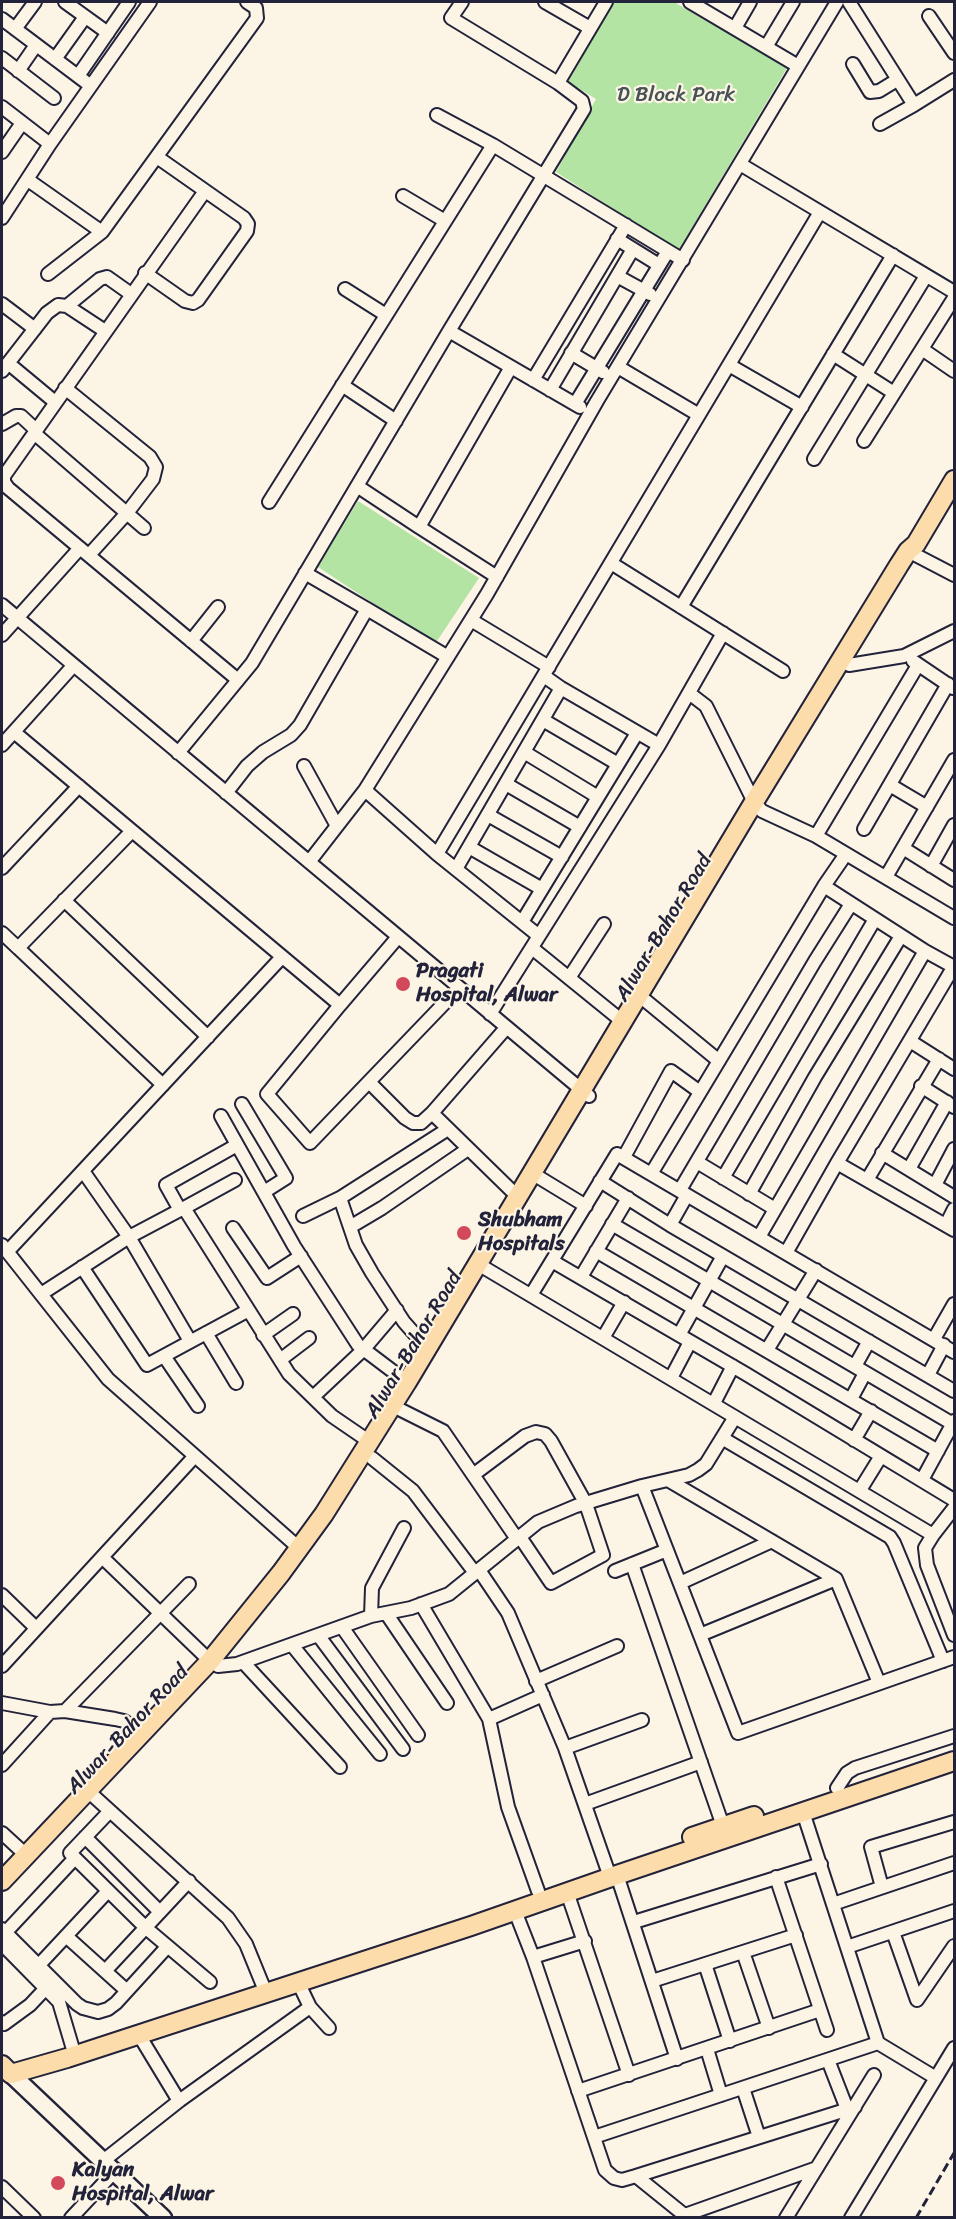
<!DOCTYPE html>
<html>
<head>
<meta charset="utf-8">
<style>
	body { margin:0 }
	#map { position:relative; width:956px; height:2219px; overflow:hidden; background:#fcf5e5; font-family:Sriracha,sans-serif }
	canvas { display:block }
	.frame { position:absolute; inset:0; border:3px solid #22223b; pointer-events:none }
</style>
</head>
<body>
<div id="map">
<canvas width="956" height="2219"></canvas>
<div class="frame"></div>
</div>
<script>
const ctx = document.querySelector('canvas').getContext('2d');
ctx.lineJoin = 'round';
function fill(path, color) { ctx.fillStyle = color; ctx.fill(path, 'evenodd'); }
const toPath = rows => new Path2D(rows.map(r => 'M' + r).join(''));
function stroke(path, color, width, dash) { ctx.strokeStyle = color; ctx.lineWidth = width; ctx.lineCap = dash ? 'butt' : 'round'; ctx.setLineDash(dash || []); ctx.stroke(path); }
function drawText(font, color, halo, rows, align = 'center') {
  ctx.font = font + ' Sriracha,sans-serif'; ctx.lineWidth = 4.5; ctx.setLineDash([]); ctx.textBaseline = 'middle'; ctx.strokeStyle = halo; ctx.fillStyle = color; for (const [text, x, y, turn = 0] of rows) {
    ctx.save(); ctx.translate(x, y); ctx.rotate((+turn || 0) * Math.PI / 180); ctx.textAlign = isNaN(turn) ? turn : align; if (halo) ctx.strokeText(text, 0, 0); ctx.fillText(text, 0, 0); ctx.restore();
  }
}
const green = toPath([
	[614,2,674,2,787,68,678,251,556,172,596,99,568,82],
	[358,501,479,578,435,644,318,567]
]);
const street = toPath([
	[65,2,108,33],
	[462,2,451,18,558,83],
	[545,2,590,28],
	[690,2,798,66],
	[849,2,914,105,954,80],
	[929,16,954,53],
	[2,19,91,86],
	[735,28,750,2],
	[15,29,35,2],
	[766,47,793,2],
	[2,58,54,98],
	[55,59,85,17],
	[853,64,870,92,879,91,897,80],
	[18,71,36,45],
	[78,76,129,2],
	[2,107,50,144,2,218],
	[437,115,493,145,683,260],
	[880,124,914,105],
	[50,144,150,2],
	[2,152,22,123],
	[740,164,954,292],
	[28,180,102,232,257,18,256,8,247,2],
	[205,191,4,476,4,482,8,488,238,680],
	[403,196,445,221],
	[617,239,659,265],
	[145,273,185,301,193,303,198,300,247,231,248,224,244,218,157,157],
	[48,274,102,232],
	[617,276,650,294],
	[345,289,386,315],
	[2,304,35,329],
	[67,306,100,279,107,277,131,294],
	[449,331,580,407],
	[922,349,954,371],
	[571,353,603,372],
	[833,354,894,393],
	[8,363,55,402],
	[729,365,802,407],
	[618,367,699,415],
	[2,371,47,313,58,305,67,306,105,331],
	[533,380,626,225],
	[342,385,396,421],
	[65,388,150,457,156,467,153,479,127,513,89,555],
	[550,390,633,249],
	[575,404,668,251],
	[2,424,16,416,21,416,36,430],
	[34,433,144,528],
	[864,441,954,298],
	[814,459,926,276],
	[357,486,419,527],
	[269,502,493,145],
	[908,551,954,575],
	[611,563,783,671],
	[497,577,419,527,511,367],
	[2,605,589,1096],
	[681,607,893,255],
	[367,609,448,657],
	[471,620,549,667],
	[2,635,80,548],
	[191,641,218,607],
	[913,661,953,688],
	[849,665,904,656,954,631],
	[544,676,561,688,659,745],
	[689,693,706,706,754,802,762,811,816,836,954,918],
	[543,720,618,764],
	[14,732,340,1005,398,937],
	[2,745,73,666],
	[524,752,598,797],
	[178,753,252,663,449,331,584,109,582,101,558,83,606,2],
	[304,766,337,826],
	[506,784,580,827],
	[890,785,927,807],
	[365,790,437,854,539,936],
	[226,793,247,766,263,752,291,735,300,725,367,609,305,573],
	[488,815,562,857],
	[864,829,948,684],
	[816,836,918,665],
	[469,847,542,889],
	[903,848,954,880],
	[437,854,820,212],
	[309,862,365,790,487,594,597,401,837,2],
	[931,866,954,825],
	[2,868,79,786],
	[456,869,561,688],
	[886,877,954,760],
	[824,886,925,951,954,967],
	[64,900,208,1037],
	[522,922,637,733],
	[2,933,18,948,132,831],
	[18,948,163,1085],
	[532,948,622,1021],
	[569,978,604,924],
	[646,1001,719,1061],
	[340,1005,267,1094,310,1143,459,988],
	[490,1014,659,745,723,633],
	[910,1041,954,1069],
	[369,1082,405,1118,413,1123,421,1123,432,1113,518,1197],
	[921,1086,954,1107],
	[242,1104,286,1178,264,1192],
	[432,1113,506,1028],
	[221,1116,294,1246,358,1345,407,1382],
	[882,1153,954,1197],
	[624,1157,671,1071,700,1092],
	[697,1162,775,1209],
	[837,1163,954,1230],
	[909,1169,947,1102],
	[83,1171,129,1237,190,1341],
	[651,1174,824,886,846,854],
	[540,1178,586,1206],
	[723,1178,875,919],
	[235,1180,184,1208,289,1374,332,1416,370,1442],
	[867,1180,939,1059],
	[600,1181,670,1225,954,1391],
	[935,1185,954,1149],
	[680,1190,815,961,851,904],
	[749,1194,815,1077,901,936],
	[340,1198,356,1245,372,1273,404,1322,427,1348],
	[303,1216,340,1198,448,1129],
	[612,1224,953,1424],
	[670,1225,687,1195],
	[946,1225,954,1209],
	[350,1227,382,1208,468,1149],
	[233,1228,267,1278,301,1256],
	[759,1237,925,951],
	[2,1245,108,1379,299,1548],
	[8,1251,282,957],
	[596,1251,938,1451],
	[786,1253,837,1163,954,966],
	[552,1261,746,1374,954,1500],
	[478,1264,933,1535,925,1548,927,1565,954,1635],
	[82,1267,147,1365,247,1311],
	[581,1277,628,1198],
	[41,1294,129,1237,180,1210,166,1185,237,1145],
	[531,1295,617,1154,954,1352],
	[206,1333,236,1383],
	[263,1335,293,1314],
	[679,1335,723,1256],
	[603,1338,624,1302],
	[934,1339,954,1304],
	[767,1350,816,1270],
	[164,1356,198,1406],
	[280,1360,309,1338],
	[855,1366,869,1341],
	[928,1375,944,1345],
	[671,1378,690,1342],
	[313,1397,363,1350,397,1310],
	[851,1399,865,1373],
	[714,1403,733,1366],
	[401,1410,443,1431,517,1539],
	[722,1438,890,1537,894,1543,943,1661],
	[854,1440,871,1411],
	[372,1458,413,1491,475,1573],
	[473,1475,525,1436,536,1432,545,1434,551,1441,586,1504,603,1555,551,1583,520,1537],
	[668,1480,836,1579,879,1683],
	[922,1480,954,1421],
	[642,1486,738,1733,954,1657],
	[860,1490,881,1456],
	[933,1535,954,1508],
	[102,1557,210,1661],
	[632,1564,723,1826],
	[479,1570,508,1613,565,1748,610,1877],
	[615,1571,667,1550],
	[680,1583,772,1541],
	[2,1595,36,1628],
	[421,1604,489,1719,508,1807,538,1891],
	[386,1613,447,1703],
	[371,1616,372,1588,404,1528],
	[342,1627,418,1735],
	[318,1635,403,1749],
	[700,1635,836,1579],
	[292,1645,380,1754],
	[243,1662,340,1767],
	[2,1666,194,1457],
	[218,1666,237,1664,371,1616,411,1608,449,1594,538,1522,576,1506,642,1486,689,1475,698,1470,706,1464,735,1417],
	[536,1681,617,1646],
	[2,1703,50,1712,65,1711,115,1719,124,1721,143,1733],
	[65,1711,189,1584],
	[489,1719,543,1695],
	[565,1748,642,1720],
	[2,1765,50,1712],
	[837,1788,847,1773,855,1768,954,1736],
	[88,1791,228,1918,246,1944,266,1993],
	[585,1804,701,1762],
	[110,1811,70,1853,146,1928,210,1982],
	[803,1812,878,2043],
	[2,1833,26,1855],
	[85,1837,160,1912],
	[617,1875,677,2059],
	[776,1877,827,2030],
	[882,1887,871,1847,954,1822],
	[567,1892,629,2075],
	[833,1904,954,1863],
	[515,1911,533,1957,605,2170,614,2178,622,2180,636,2176,688,2218],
	[634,1922,821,1864],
	[2,1929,77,2004,83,2008,98,2012,108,2009,116,2003,167,1947],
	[893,1932,917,2000,954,1946],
	[5,1933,75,1858],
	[66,1936,127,1991],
	[2,1944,59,2002,75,2056],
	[847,1947,954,1911],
	[743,1952,769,2028],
	[533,1957,585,1941],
	[705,1964,730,2041],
	[38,1966,108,1891],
	[106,1970,189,1881],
	[652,1981,796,1935],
	[298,1982,310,2007,329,2028],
	[2,2022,4,2024,30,2005,46,1988],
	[139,2035,179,2101],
	[707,2049,721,2095],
	[828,2060,847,2109],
	[743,2088,759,2137],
	[578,2091,820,2010],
	[594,2137,878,2043,936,2078],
	[103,2161,179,2101,310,2007],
	[636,2176,855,2107],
	[2,2187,34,2218],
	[685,2215,817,2168],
	[71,2218,114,2172],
	[786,2218,874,2075],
	[851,2218,954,2048]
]);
const secondary = toPath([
	[11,2074,163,2218]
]);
const primary = toPath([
	[692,1837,754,1816],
	[2,1881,210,1661,281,1573,324,1514,407,1382,754,802,899,565,908,551,916,544,954,480],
	[2,2065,11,2074,67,2058,471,1926,617,1875,954,1761]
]);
const rail = toPath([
	[916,2218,954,2153]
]);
const markers = [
	[403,984,8,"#d1495b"],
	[464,1233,8,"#d1495b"],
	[58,2183,8,"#d1495b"]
];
const parkNames = [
	["D Block Park",676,96]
];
const streetNames = [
	["Alwar-Bahor Road",664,928,-59],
	["Alwar-Bahor Road",414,1345,-59],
	["Alwar-Bahor Road",128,1730,-47]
];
const poiNames = [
	["Pragati",416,972],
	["Hospital, Alwar",416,996],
	["Shubham",478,1221],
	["Hospitals",478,1245],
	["Kalyan",72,2171],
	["Hospital, Alwar",72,2195]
];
fill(green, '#b4e4a3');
stroke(street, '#22223b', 16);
stroke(secondary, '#22223b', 21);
stroke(primary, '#22223b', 22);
stroke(street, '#fcf5e5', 12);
stroke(secondary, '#fcf5e5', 16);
stroke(primary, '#fddcac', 18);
stroke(rail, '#22223b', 3, [9, 4.5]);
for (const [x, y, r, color] of markers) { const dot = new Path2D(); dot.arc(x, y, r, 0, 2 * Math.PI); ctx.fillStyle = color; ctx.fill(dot); stroke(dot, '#fcf5e5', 2); }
drawText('21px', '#465255', '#fcf5e5', parkNames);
drawText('21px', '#22223b', '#fcf5e5', streetNames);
drawText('bold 21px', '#22223b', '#fcf5e5', poiNames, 'left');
</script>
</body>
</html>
